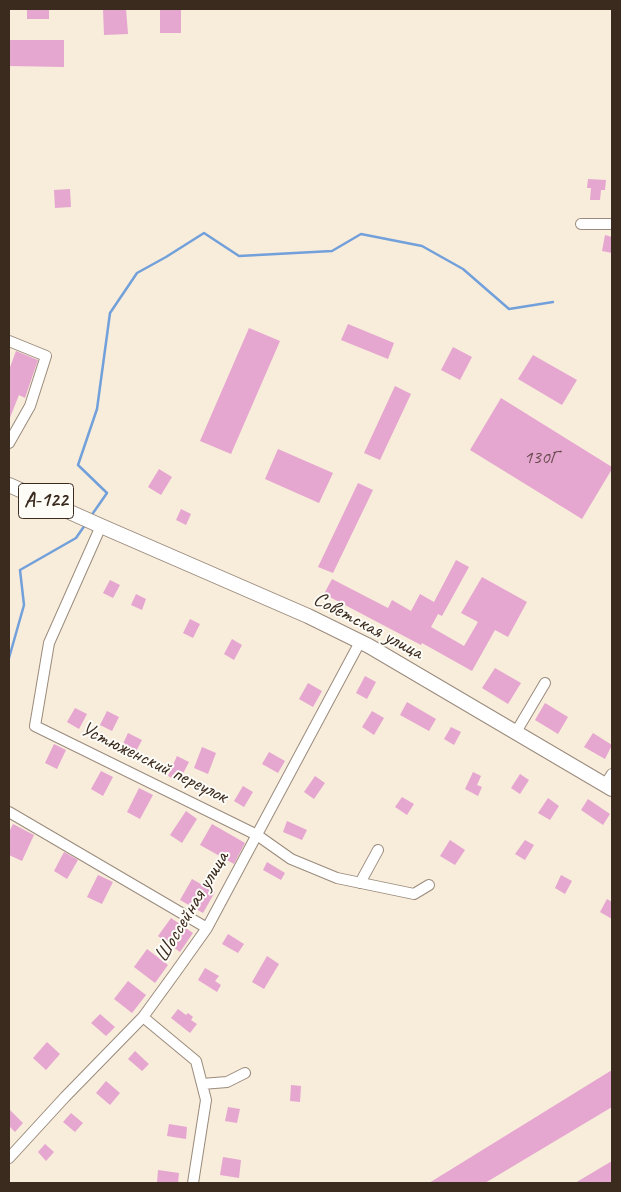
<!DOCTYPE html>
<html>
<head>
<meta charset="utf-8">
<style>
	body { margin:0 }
	#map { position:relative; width:621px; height:1192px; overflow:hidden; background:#f8ecdb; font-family:Caveat,sans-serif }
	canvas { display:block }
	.frame { position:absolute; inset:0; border:10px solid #3b2a1e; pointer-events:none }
</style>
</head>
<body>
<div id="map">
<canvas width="621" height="1192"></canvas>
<div class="frame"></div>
</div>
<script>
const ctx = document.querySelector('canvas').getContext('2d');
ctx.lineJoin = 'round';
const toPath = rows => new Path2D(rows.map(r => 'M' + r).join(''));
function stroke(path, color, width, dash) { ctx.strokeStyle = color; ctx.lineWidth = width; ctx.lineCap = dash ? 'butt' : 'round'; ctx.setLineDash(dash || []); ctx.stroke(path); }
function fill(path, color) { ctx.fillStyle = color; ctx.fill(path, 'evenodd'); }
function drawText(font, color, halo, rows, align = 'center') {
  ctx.font = font + ' Caveat,sans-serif'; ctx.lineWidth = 4; ctx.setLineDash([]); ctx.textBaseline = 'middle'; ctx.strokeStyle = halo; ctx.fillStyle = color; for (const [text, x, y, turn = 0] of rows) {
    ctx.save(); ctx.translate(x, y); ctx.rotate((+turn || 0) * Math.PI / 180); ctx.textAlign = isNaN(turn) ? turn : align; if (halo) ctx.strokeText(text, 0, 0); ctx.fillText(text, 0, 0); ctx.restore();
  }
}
const stream = toPath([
	[91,516,107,493,78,465,97,409,110,313,137,273,166,257,204,233,239,256,332,251,361,234,422,246,463,269,509,309,553,302],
	[9,658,24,605,20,570,76,538,85,525]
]);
const building = toPath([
	[27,9,49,9,49,19,27,19],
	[103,9,126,9,128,34,104,35],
	[160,9,181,9,181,33,160,33],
	[9,40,64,40,64,67,9,66],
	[588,179,606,180,605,190,601,190,600,200,590,200,591,188,587,188],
	[70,189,71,207,55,208,54,190],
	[605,235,612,237,612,253,602,251],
	[348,324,394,343,388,359,341,340],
	[249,328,280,341,231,454,200,441],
	[453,347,472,357,460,380,441,370],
	[16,351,38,360,25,398,19,395,9,420,9,370],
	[533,355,577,380,562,405,518,379],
	[395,386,411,394,380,460,364,453],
	[501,398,612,467,612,469,582,519,470,450],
	[278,449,333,473,319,503,265,479],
	[159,469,172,477,161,495,148,487],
	[358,483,373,490,333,573,318,567],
	[181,509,191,514,186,525,176,520],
	[456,560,469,567,442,616,438,614,431,627,464,646,478,622,461,613,482,577,527,602,508,637,495,630,472,671,422,643,421,645,324,594,332,579,388,608,392,600,411,611,420,594,434,602],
	[110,580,120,585,113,598,103,593],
	[136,594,146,599,142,610,131,605],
	[190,619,200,624,193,638,183,633],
	[232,639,242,645,234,660,224,654],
	[495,668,521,683,508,704,482,688],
	[365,676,376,682,367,699,356,693],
	[308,683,322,691,313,707,299,699],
	[407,702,436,719,429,731,400,715],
	[545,703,568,717,558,734,535,720],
	[75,708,87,714,79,729,67,722],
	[107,711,119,717,112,731,100,725],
	[372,711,384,718,374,735,362,727],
	[451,727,461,732,454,745,444,739],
	[128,733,142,740,132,759,119,752],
	[593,733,612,745,605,759,584,747],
	[54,744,66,750,57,769,45,763],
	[202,747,216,753,208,774,194,768],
	[269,752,285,761,278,773,262,764],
	[177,756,189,762,179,781,168,776],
	[101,771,113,777,103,796,91,789],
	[473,772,481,776,477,785,482,787,478,796,465,789],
	[520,774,529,780,520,794,511,788],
	[315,776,325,783,314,799,304,792],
	[243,786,253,792,244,807,234,801],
	[139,788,153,795,140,819,127,812],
	[402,797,414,804,407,815,395,807],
	[548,798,559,806,550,820,538,813],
	[588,799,610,814,603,825,581,810],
	[186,811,197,819,182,843,170,835],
	[287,821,307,830,302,840,283,832],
	[13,824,34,835,22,861,9,855,9,832],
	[212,824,245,843,234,864,200,845],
	[450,840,465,850,455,865,440,856],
	[525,840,534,845,525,860,515,854],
	[64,852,78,860,67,879,54,871],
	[267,862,285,873,281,880,263,870],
	[98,875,113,882,102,904,87,897],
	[561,875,572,881,565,894,555,888],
	[192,879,215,892,203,913,180,900],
	[607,899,612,902,612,919,600,912],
	[171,918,193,933,180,952,158,936],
	[228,934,244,944,238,953,222,944],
	[147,949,168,965,155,983,134,967],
	[267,956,279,964,264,989,252,982],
	[205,968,219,976,215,981,221,985,217,992,198,980],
	[128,981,146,995,132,1013,114,999],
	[178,1009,186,1015,188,1013,193,1017,191,1020,197,1024,190,1033,171,1018],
	[100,1014,115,1027,106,1036,91,1023],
	[47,1042,60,1054,46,1070,33,1058],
	[135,1051,149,1064,142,1071,128,1059],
	[612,1070,612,1107,485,1183,429,1183],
	[106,1081,120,1093,110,1105,96,1093],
	[291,1085,301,1086,300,1102,290,1101],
	[228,1107,240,1109,237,1123,225,1121],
	[9,1109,23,1123,15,1132,9,1126],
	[71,1113,83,1123,75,1132,63,1122],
	[169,1124,187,1127,186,1139,167,1136],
	[45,1144,54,1152,46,1161,38,1152],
	[223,1157,241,1160,239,1178,220,1175],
	[612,1161,612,1183,575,1183],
	[158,1170,179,1173,178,1183,157,1183]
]);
const minor = toPath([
	[581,224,612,224],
	[9,341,46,356,30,406,9,443],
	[101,526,49,643,35,726,257,835,291,859,337,878,414,894,429,885],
	[516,732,545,683],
	[605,785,612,774],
	[9,812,207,928],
	[360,883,378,850],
	[143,1017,196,1061,206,1100,193,1183],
	[202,1084,227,1082,245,1073],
	[9,1158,65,1097,143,1017,175,973,207,928,360,642]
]);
const major = toPath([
	[9,485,101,526,308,616,369,646,612,789]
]);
const numberNames = [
	["130Г",541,458]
];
const shields = [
	[46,501,55]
];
const shieldNames = [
	["А-122",46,501]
];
const streetNames = [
	["Советская улица",368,626,28],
	["Устюженский переулок",154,763,26],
	["Шоссейная улица",192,907,-59]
];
stroke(stream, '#72a0da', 2.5);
fill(building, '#e5a6d0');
stroke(minor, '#9a8b7c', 12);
stroke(major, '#9a8b7c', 16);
stroke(minor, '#fff', 10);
stroke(major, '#fff', 14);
drawText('19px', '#66494a', null, numberNames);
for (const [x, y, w] of shields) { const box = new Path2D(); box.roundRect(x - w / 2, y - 17.5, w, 35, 4); ctx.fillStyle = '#fdfcf7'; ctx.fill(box); stroke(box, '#3b2a1e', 1); }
drawText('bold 20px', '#3b2a1e', null, shieldNames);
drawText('21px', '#3b2a1e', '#fdfcf7', streetNames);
</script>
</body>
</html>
